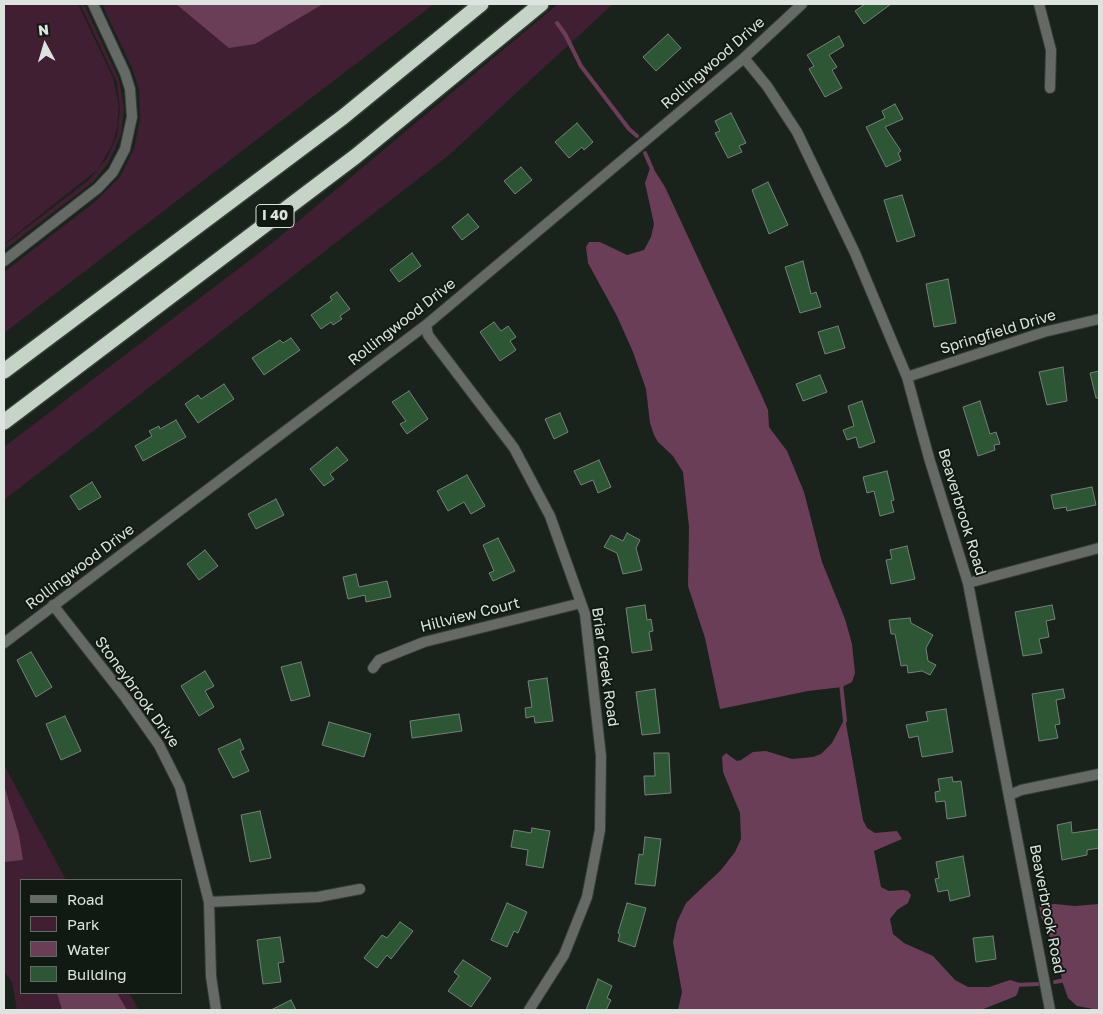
<!DOCTYPE html>
<html>
<head>
<meta charset="utf-8">
<style>
	body { margin:0 }
	#map { position:relative; width:1103px; height:1014px; overflow:hidden; background:#1a231b; font-family:"Golos Text",sans-serif }
	canvas { display:block }
	.frame { position:absolute; inset:0; border:5px solid #dde3de; pointer-events:none }
	.legend { position:absolute; left:20px; top:879px; width:162px; height:115px; box-sizing:border-box; background:#111a12; border:1px solid #636a64; margin:0; padding:6px 9px; list-style:none; font-size:15px; color:#dde3de }
	.legend li { display:flex; align-items:center; gap:10px; height:25px }
	.legend b { width:25px; border:1px solid #636a64 }
	.north { position:absolute; left:20px; top:20px; width:50px; height:50px; -webkit-text-stroke:4px #111a12; paint-order:stroke; rotate:354deg; font-size:14px; font-weight:700; line-height:20px; text-align:center; color:#dde3de }
	.north::after { content:''; display:block; margin:auto; width:18px; height:22px; background:#dde3de; clip-path:polygon(50% 0,100% 100%,50% 72%,0 100%) }
</style>
</head>
<body>
<div id="map">
<canvas width="1103" height="1014"></canvas>
<div class="frame"></div>
<ul class="legend">
<li><b style="height:6px;background:#656a66"></b>Road</li>
<li><b style="height:14px;background:#401f32"></b>Park</li>
<li><b style="height:14px;background:#6b3e57"></b>Water</li>
<li><b style="height:14px;background:#2d5635"></b>Building</li>
</ul>
<div class="north">N</div>
</div>
<script>
const ctx = document.querySelector('canvas').getContext('2d');
ctx.lineJoin = 'round';
function fill(path, color) { ctx.fillStyle = color; ctx.fill(path, 'evenodd'); }
const toPath = rows => new Path2D(rows.map(r => 'M' + r).join(''));
function stroke(path, color, width, dash) { ctx.strokeStyle = color; ctx.lineWidth = width; ctx.lineCap = dash ? 'butt' : 'round'; ctx.setLineDash(dash || []); ctx.stroke(path); }
function drawText(font, color, halo, rows, align = 'center') {
  ctx.font = font + ' "Golos Text",sans-serif'; ctx.lineWidth = 4; ctx.setLineDash([]); ctx.textBaseline = 'middle'; ctx.strokeStyle = halo; ctx.fillStyle = color; for (const [text, x, y, turn = 0] of rows) {
    ctx.save(); ctx.translate(x, y); ctx.rotate((+turn || 0) * Math.PI / 180); ctx.textAlign = isNaN(turn) ? turn : align; if (halo) ctx.strokeText(text, 0, 0); ctx.fillText(text, 0, 0); ctx.restore();
  }
}
const green = toPath([
	[4,4,78,4,113,78,119,107,117,128,112,145,97,170,4,244],
	[80,4,84,4,119,79,124,108,121,135,109,162,93,182,4,250,4,245,89,180,107,158,117,136,120,110,117,83],
	[102,4,434,4,4,333,4,272,96,201,120,177,134,149,140,120,139,89,132,68],
	[558,4,613,4,449,155,4,500,4,447,271,244],
	[4,765,66,880,21,880,21,993,129,993,139,1010,17,1010,12,982,4,971]
]);
const water = toPath([
	[176,4,323,4,255,44,229,48],
	[651,165,665,187,761,394,768,410,769,427,787,451,804,492,822,562,845,619,852,644,855,673,852,682,842,687,808,691,720,709,705,638,688,586,689,527,683,472,673,456,658,442,654,435,650,423,646,389,633,352,617,316,588,263,586,247,589,242,600,242,627,255,644,250,651,237,654,224,645,183],
	[845,718,863,820,867,828,875,833,897,831,902,839,874,851,881,887,889,891,903,890,908,891,911,895,908,903,897,910,890,919,893,934,904,943,933,956,955,980,968,987,989,987,1010,980,1020,983,1018,992,1016,996,981,1010,678,1010,682,992,673,942,677,922,686,903,721,870,735,852,741,839,740,813,723,772,722,757,726,753,737,761,741,760,753,752,766,751,792,759,813,757,821,754,832,743],
	[4,785,19,835,23,860,4,862],
	[1055,904,1075,906,1099,904,1099,1010,1077,1006,1068,998,1062,981,1059,957,1041,917,1039,905],
	[57,993,117,993,127,1010,62,1010]
]);
const stream = toPath([
	[557,23,565,34,581,66,629,129,637,136],
	[645,153,652,169],
	[841,683,845,721],
	[1055,982,1066,980],
	[1016,985,1038,984]
]);
const building = toPath([
	[865,4,891,4,864,24,855,11,865,4],
	[668,34,681,48,656,71,643,57,668,34],
	[839,36,844,46,829,55,837,67,832,70,842,88,825,97,809,69,814,66,807,55,839,36],
	[895,104,903,119,885,127,901,151,898,153,901,160,886,167,866,127,885,118,882,111,895,104],
	[731,113,746,143,739,146,742,152,728,158,715,133,720,131,715,121,731,113],
	[577,123,593,142,584,150,582,147,569,158,555,142,577,123],
	[521,167,532,180,515,194,504,181,521,167],
	[768,182,788,225,769,234,752,190,768,182],
	[902,195,915,236,897,242,884,200,902,195],
	[468,214,479,227,462,240,452,227,468,214],
	[412,253,421,266,399,282,390,270,412,253],
	[803,261,811,294,816,292,821,307,800,313,785,267,803,261],
	[948,279,956,323,934,327,926,284,948,279],
	[337,292,350,309,340,316,342,319,333,325,331,322,321,329,311,315,332,300,330,297,337,292],
	[494,322,501,331,508,326,516,337,510,341,516,350,500,361,480,332,494,322],
	[838,326,845,348,825,354,818,332,838,326],
	[291,338,300,350,264,375,252,358,280,340,283,343,291,338],
	[1063,367,1067,401,1047,405,1039,372,1063,367],
	[1099,371,1099,398,1096,398,1090,373,1099,371],
	[820,375,827,392,803,401,796,384,820,375],
	[224,384,234,399,198,423,185,404,198,395,201,399,224,384],
	[409,391,428,419,407,434,400,424,406,421,392,402,409,391],
	[862,401,875,442,859,448,856,437,847,440,843,430,854,426,848,406,862,401],
	[980,401,990,434,996,432,1000,444,994,445,995,450,978,456,963,407,980,401],
	[560,413,568,432,554,439,545,419,560,413],
	[176,420,186,437,143,461,135,446,152,436,149,431,159,426,160,429,176,420],
	[337,447,348,460,330,474,334,479,324,486,310,469,337,447],
	[599,460,611,487,598,493,593,480,581,485,574,471,599,460],
	[887,471,894,500,891,501,894,512,880,516,874,491,867,493,863,477,887,471],
	[467,475,485,506,471,514,464,502,448,511,437,491,467,475],
	[92,482,101,497,79,510,70,496,92,482],
	[1092,487,1096,505,1067,511,1066,507,1054,509,1051,495,1092,487],
	[276,499,284,515,256,529,248,514,276,499],
	[627,533,640,540,636,548,642,570,623,574,617,553,604,547,611,535,623,541,627,533],
	[498,538,515,571,493,581,489,573,494,571,483,545,498,538],
	[907,546,915,579,891,584,886,560,892,559,890,550,907,546],
	[205,550,218,566,199,580,187,564,205,550],
	[356,574,359,587,387,581,391,597,366,602,365,595,348,599,343,577,356,574],
	[645,605,647,620,651,619,653,631,649,632,652,650,632,653,626,608,645,605],
	[1052,605,1055,619,1046,621,1049,637,1039,639,1042,653,1023,656,1015,612,1052,605],
	[910,618,911,623,933,635,926,648,928,661,936,665,930,675,922,671,908,673,907,665,901,666,895,634,891,634,889,620,910,618],
	[31,652,52,687,36,697,17,660,31,652],
	[301,662,310,696,291,701,281,667,301,662],
	[205,671,214,686,205,691,214,707,199,716,181,686,205,671],
	[547,678,553,721,535,723,534,716,526,718,525,708,532,707,528,681,547,678],
	[655,689,660,733,642,735,636,692,655,689],
	[1063,689,1065,698,1056,700,1060,724,1055,725,1058,738,1039,741,1032,694,1063,689],
	[946,709,953,752,922,757,918,736,909,738,906,725,928,721,926,712,946,709],
	[459,714,462,731,412,738,410,721,459,714],
	[65,716,81,751,61,760,46,724,65,716],
	[329,722,371,734,364,757,322,745,329,722],
	[240,739,244,749,240,751,249,771,233,778,218,749,240,739],
	[654,753,669,753,671,793,645,795,644,776,655,776,654,753],
	[952,777,953,782,961,781,966,816,947,819,945,801,936,802,935,792,940,791,938,779,952,777],
	[260,811,271,858,250,862,241,815,260,811],
	[1071,822,1072,833,1099,829,1099,848,1087,850,1087,855,1062,860,1057,825,1071,822],
	[532,828,550,831,543,868,526,865,528,850,511,847,514,830,531,833,532,828],
	[645,837,661,839,655,886,635,884,639,854,643,855,645,837],
	[963,856,970,896,950,901,948,890,938,892,935,879,939,878,936,862,963,856],
	[507,903,527,912,518,933,514,931,507,947,491,940,507,903],
	[627,903,646,908,635,947,618,941,620,934,618,933,627,903],
	[400,922,413,931,391,959,387,955,377,968,364,958,382,935,387,938,400,922],
	[993,936,996,959,976,962,973,938,993,936],
	[280,937,284,962,278,963,281,982,263,984,257,940,280,937],
	[463,960,491,978,471,1007,448,991,459,976,454,972,463,960],
	[598,979,612,986,607,998,611,1000,606,1010,586,1010,598,979],
	[291,1000,296,1010,271,1010,291,1000]
]);
const minor = toPath([
	[1039,4,1051,50,1050,88],
	[744,58,767,86,797,132,855,253,907,377,929,458,968,583,1050,1010],
	[4,261,98,188,113,172,125,149,132,117,130,89,125,73,93,4],
	[426,325,428,335,514,448,550,516,585,614,601,756,600,830,587,897,564,955,529,1010],
	[907,377,1044,332,1099,319],
	[968,583,1099,548],
	[53,605,125,697,159,745,180,787,209,902,211,976,216,1010],
	[4,643,426,325,744,58,802,4],
	[373,668,379,660,424,642,581,603],
	[1010,795,1021,790,1099,774],
	[209,902,318,897,360,889]
]);
const motorway = toPath([
	[4,371,343,117,481,4],
	[4,422,356,156,541,4]
]);
const shields = [
	[275,216,38]
];
const shieldNames = [
	["I 40",275,216]
];
const streetNames = [
	["Rollingwood Drive",713,63,-41],
	["Rollingwood Drive",402,322,-38],
	["Springfield Drive",998,332,-17],
	["Beaverbrook Road",962,512,73],
	["Rollingwood Drive",80,567,-37],
	["Hillview Court",470,615,-14],
	["Briar Creek Road",605,667,82],
	["Stoneybrook Drive",137,692,54],
	["Beaverbrook Road",1047,909,79]
];
fill(green, '#401f32');
fill(water, '#6b3e57');
stroke(stream, '#6b3e57', 4);
fill(building, '#2d5635');
stroke(building, '#758177', 1);
stroke(minor, '#353e36', 12);
stroke(motorway, '#353e36', 18);
stroke(minor, '#656a66', 10);
stroke(motorway, '#c6d3c7', 15);
for (const [x, y, w] of shields) { const box = new Path2D(); box.roundRect(x - w / 2, y - 11.5, w, 23, 4); ctx.fillStyle = '#111a12'; ctx.fill(box); stroke(box, '#dde3de', 1); }
drawText('bold 14px', '#dde3de', null, shieldNames);
drawText('15px', '#dde3de', '#111a12', streetNames);
</script>
</body>
</html>
